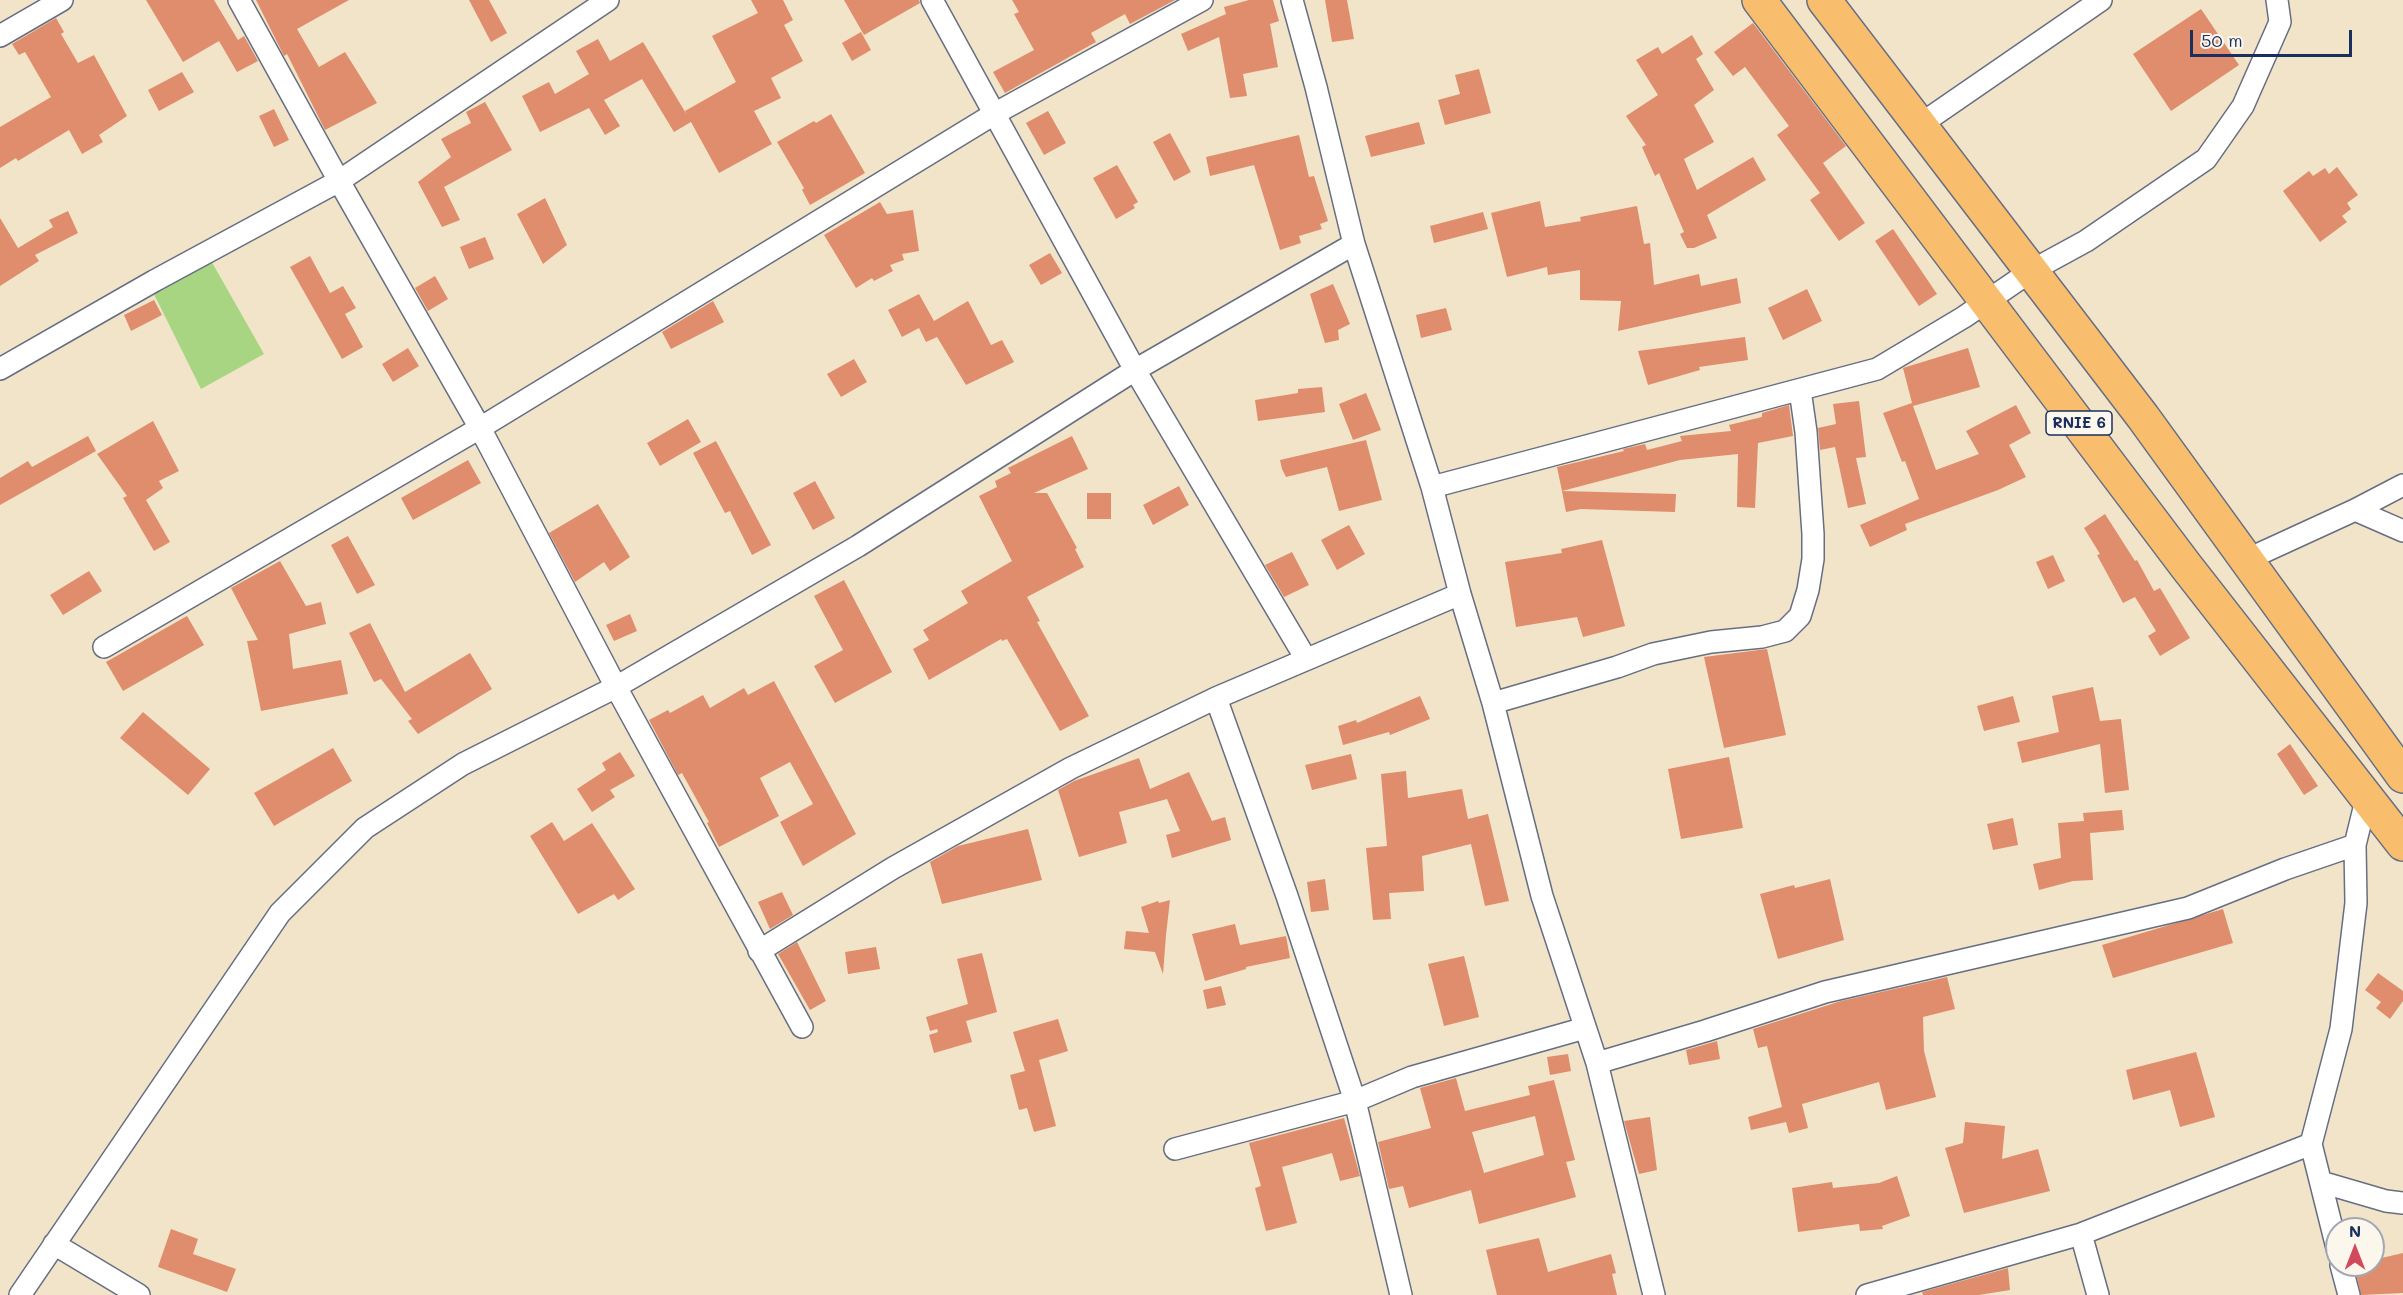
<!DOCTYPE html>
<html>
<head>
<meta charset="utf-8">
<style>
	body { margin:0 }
	#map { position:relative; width:2403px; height:1295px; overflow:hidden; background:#f2e4c8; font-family:Mali,sans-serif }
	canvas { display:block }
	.north { position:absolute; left:2325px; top:1217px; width:60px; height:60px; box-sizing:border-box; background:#fbf7ec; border:2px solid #a1a7b3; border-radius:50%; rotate:0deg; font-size:16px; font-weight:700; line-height:24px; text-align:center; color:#1b2f5e }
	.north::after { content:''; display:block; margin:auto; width:21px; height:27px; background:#d1495b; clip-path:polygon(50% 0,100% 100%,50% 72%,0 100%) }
	.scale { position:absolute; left:2190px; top:30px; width:162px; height:27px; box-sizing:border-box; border:3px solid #1b2f5e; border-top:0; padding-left:8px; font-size:18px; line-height:21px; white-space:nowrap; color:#1b2f5e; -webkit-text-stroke:4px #fbf7ec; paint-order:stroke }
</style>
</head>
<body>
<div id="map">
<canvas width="2403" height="1295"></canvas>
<div class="north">N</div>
<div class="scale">50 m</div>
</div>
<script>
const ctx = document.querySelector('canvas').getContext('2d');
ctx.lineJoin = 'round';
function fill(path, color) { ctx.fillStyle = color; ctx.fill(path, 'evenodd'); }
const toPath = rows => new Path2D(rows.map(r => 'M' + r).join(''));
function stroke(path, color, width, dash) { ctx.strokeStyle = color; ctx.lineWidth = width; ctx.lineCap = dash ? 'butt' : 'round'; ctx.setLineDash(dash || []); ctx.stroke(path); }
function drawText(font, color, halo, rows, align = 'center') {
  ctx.font = font + ' Mali,sans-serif'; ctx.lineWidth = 4.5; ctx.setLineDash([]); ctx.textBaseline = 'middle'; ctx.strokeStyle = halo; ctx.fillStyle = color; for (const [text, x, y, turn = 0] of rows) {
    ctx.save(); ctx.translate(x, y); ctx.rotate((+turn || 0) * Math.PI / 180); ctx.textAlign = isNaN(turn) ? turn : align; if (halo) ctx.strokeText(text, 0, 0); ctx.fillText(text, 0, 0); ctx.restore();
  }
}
const green = toPath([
	[201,243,264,354,201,389,144,274]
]);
const building = toPath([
	[146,0,214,0,238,40,244,36,258,61,237,72,219,41,183,62],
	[256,0,349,0,297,29,319,67,345,52,377,103,325,130,287,54,284,56],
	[469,0,489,0,507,33,491,42],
	[751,0,783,0,793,20,784,25,803,61,771,78,781,98,754,111,772,144,719,173,691,122,674,132,642,79,604,100,620,126,605,135,589,108,540,132,522,96,549,82,555,94,589,74,576,51,598,39,610,61,643,42,687,115,685,111,736,82,712,36,758,13],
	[844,0,919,0,920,3,864,35],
	[1012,0,1175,0,1130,24,1125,14,1091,33,1096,42,1005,93,993,72,1034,50,1014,14,1019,12],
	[1249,0,1273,0,1279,21,1270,24,1278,67,1243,74,1247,96,1230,98,1219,37,1188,51,1181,34,1226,14,1224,7],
	[1325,0,1347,0,1354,39,1332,42],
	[2201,9,2239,65,2171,111,2133,54],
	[56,18,64,32,61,34,78,63,94,55,127,116,99,135,103,142,82,154,69,130,18,161,16,158,0,168,0,127,51,97,25,52,19,55,12,44],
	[1753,23,1846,146,1823,163,1865,223,1839,241,1810,200,1820,193,1777,135,1789,126,1745,67,1733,76,1714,52],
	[861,32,871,50,852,61,842,43],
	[1692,35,1703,54,1696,59,1714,90,1694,105,1714,142,1684,159,1697,190,1753,157,1766,180,1707,215,1717,238,1694,248,1687,248,1680,234,1684,232,1659,173,1655,176,1642,147,1646,145,1626,116,1658,95,1636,60,1658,47,1662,54],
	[1479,69,1491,113,1445,125,1438,100,1460,94,1455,75],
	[182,72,194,92,159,111,148,90],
	[485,102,512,150,444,187,460,220,442,227,418,182,451,157,441,139,471,123,466,112],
	[274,109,289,140,274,147,259,116],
	[1048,111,1066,143,1044,155,1026,123],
	[831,114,865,173,810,205,802,190,804,188,777,142,814,121,816,123],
	[1419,122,1425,144,1371,157,1365,136],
	[1170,133,1191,172,1174,181,1153,142],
	[1299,135,1309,177,1314,176,1328,221,1320,224,1322,229,1299,236,1301,243,1280,250,1254,165,1210,176,1206,157],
	[1117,165,1138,202,1133,205,1135,208,1116,219,1093,178],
	[2337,167,2358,195,2347,203,2351,209,2342,216,2347,222,2320,242,2283,191,2309,171,2313,176,2325,168,2329,174],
	[545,198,567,245,543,264,517,214],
	[1540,201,1545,227,1581,221,1580,217,1637,206,1644,244,1650,243,1654,285,1699,274,1701,286,1737,278,1741,303,1618,331,1621,301,1580,300,1580,270,1548,275,1547,267,1507,277,1491,213],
	[880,202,887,214,913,210,919,251,902,254,904,260,890,265,893,271,874,281,872,278,856,288,824,235],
	[68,211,78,233,35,255,39,261,0,286,0,218,18,248,53,227,49,220],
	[1483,212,1488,229,1434,243,1430,226],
	[1893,229,1937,294,1919,306,1875,241],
	[485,237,494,259,469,269,460,247],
	[1050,253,1062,273,1041,285,1029,265],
	[310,256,330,293,343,286,356,308,345,314,363,347,342,359,290,267],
	[435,276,448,299,428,311,415,288],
	[1333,284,1350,324,1338,330,1339,340,1325,343,1310,294],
	[1807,289,1822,321,1783,340,1768,308],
	[919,294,934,321,968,301,991,345,1002,340,1014,362,966,385,937,337,926,342,919,328,902,337,888,310],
	[154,300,162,315,131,331,124,315],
	[713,301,724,322,671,349,662,332],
	[1446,308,1452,330,1421,338,1416,315],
	[1745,337,1748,360,1699,367,1700,370,1648,385,1638,351],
	[408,348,419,366,393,382,382,364],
	[1968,348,1980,387,1913,406,1936,470,1979,454,1966,431,2016,405,2031,433,2009,445,2026,477,1998,490,1905,524,1907,530,1870,547,1860,525,1919,499,1905,461,1902,462,1883,413,1912,403,1903,368],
	[854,359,867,382,841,397,827,374],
	[1322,387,1325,412,1258,421,1255,400,1298,393,1298,389],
	[1366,393,1381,430,1353,440,1339,404],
	[1859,401,1866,457,1856,458,1866,504,1848,508,1835,447,1820,450,1818,428,1836,424,1833,404],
	[1789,405,1793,436,1758,443,1755,508,1737,507,1738,454,1680,460,1562,491,1557,467,1624,451,1623,449,1645,444,1647,450,1682,441,1680,436,1731,431,1729,425,1762,417,1762,413],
	[688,419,701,442,660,466,647,443],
	[153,421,179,471,159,481,163,488,146,500,170,542,154,551,123,498,127,496,97,454],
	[88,436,96,451,0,505,0,478,28,461,32,467],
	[1072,436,1088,469,1034,493,1047,493,1077,548,1075,549,1084,567,1027,597,1040,621,1037,622,1089,716,1060,731,1007,639,1002,641,1001,639,929,680,913,649,929,640,923,630,968,603,961,591,1012,561,979,496,997,487,995,481,1011,473,1008,468],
	[1366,440,1382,500,1339,511,1327,467,1286,477,1282,469,1280,460],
	[716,441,771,545,752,555,730,511,725,513,693,453],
	[468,460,481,483,413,520,401,498],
	[815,481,835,518,813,530,793,493],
	[1179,486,1189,505,1153,525,1143,505],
	[1562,491,1676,494,1675,512,1581,509,1566,512],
	[1087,493,1111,493,1111,519,1087,519],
	[598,504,630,557,610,571,604,562,575,582,549,533],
	[2105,514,2135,561,2137,560,2154,591,2160,588,2190,638,2160,656,2148,636,2156,631,2135,597,2123,603,2097,555,2100,554,2084,528],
	[1349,525,1365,554,1337,570,1321,540],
	[348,536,375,585,357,594,331,545],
	[1602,540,1625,626,1583,637,1577,617,1516,627,1505,562,1562,553,1561,549],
	[1292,552,1309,585,1284,597,1265,565],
	[2053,555,2065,581,2048,589,2036,562],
	[280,561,306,606,321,602,326,624,289,634,293,669,341,660,348,694,261,711,247,641,258,640,231,588],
	[89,571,102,591,63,615,50,595],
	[844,580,892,672,835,703,814,666,843,650,814,596],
	[630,614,637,631,614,641,606,625],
	[187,616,204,645,123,691,106,662],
	[370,623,405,692,470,653,492,689,418,734,408,721,412,719,381,679,374,682,349,633],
	[1767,649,1786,735,1724,748,1704,657],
	[774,681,856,834,803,866,780,822,813,804,790,762,760,778,779,816,719,847,707,823,709,822,682,773,678,775,649,720,668,710,670,713,703,695,710,708,744,688,748,695],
	[2093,687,2100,721,2121,719,2129,790,2105,793,2100,744,2022,763,2017,742,2059,732,2052,696],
	[1420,696,1430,719,1390,735,1389,732,1343,745,1338,726,1356,720,1357,723],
	[2013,696,2020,722,1984,731,1977,706],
	[143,712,210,769,188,795,120,738],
	[2290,744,2318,786,2304,795,2277,754],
	[333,748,352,781,274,826,254,793],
	[620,752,635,776,610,790,615,797,592,812,577,789,606,770,602,763],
	[1351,754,1357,779,1312,790,1305,765],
	[1729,757,1743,828,1681,839,1668,769],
	[1139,758,1150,789,1189,772,1212,821,1225,817,1231,840,1172,858,1166,835,1180,831,1167,799,1119,812,1127,843,1079,857,1058,790,1074,781],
	[1406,771,1408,798,1462,789,1468,819,1488,814,1509,901,1485,906,1471,844,1422,856,1424,891,1389,893,1391,919,1373,920,1366,848,1387,846,1381,774],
	[2122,810,2124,830,2090,833,2093,880,2073,881,2039,890,2033,864,2061,858,2058,823,2084,821,2083,813],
	[2013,818,2018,845,1993,850,1987,824],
	[552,822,564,841,592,823,635,889,618,900,614,894,578,914,530,836],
	[1028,829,1042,880,942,904,930,862,958,846],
	[1325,879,1329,910,1311,912,1307,882],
	[1830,879,1844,940,1778,959,1760,894,1794,885,1795,888],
	[782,892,793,915,770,929,758,902],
	[1170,900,1166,935,1163,974,1155,952,1124,949,1126,931,1149,933,1141,907,1158,901,1159,903],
	[2223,909,2233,943,2113,978,2102,945],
	[1235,924,1240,945,1286,936,1290,958,1246,967,1246,969,1205,981,1192,934],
	[797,942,826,1001,810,1010,778,954],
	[876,947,880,969,848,974,845,952],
	[982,953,997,1012,966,1021,972,1042,934,1053,929,1035,938,1032,937,1029,930,1031,926,1017,968,1004,957,959],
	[1464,956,1479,1017,1444,1026,1428,964],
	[2378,973,2403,991,2403,1001,2390,1019,2376,1008,2381,1002,2365,990],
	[1947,977,1955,1009,1923,1017,1924,1051,1936,1097,1886,1110,1879,1082,1802,1104,1808,1128,1789,1133,1786,1122,1751,1130,1748,1117,1782,1107,1767,1046,1758,1048,1753,1029,1841,1001],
	[1221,986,1226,1005,1207,1009,1203,990],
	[1058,1019,1068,1051,1039,1060,1056,1126,1034,1132,1027,1108,1019,1110,1010,1075,1025,1071,1013,1032],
	[1717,1041,1720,1059,1689,1065,1686,1050],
	[2196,1052,2215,1117,2180,1127,2170,1090,2133,1100,2126,1070],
	[1568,1054,1571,1071,1550,1075,1547,1057],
	[1456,1078,1465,1111,1530,1095,1528,1086,1554,1080,1575,1160,1566,1162,1576,1197,1479,1224,1471,1190,1409,1208,1403,1186,1389,1189,1378,1142,1431,1128,1420,1088],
	[1535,1116,1544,1155,1484,1173,1472,1132],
	[1650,1117,1657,1170,1639,1174,1624,1121],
	[1344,1118,1360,1176,1340,1181,1332,1153,1282,1167,1297,1223,1266,1231,1255,1188,1261,1186,1249,1143],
	[1965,1122,2005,1126,2002,1159,2038,1149,2050,1191,1964,1213,1945,1148,1963,1143],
	[1897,1176,1910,1216,1882,1226,1883,1229,1860,1231,1859,1224,1798,1232,1792,1188,1832,1182,1833,1188,1879,1183],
	[171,1229,198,1239,193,1254,236,1269,227,1292,158,1267],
	[1539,1238,1548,1272,1611,1254,1616,1273,1612,1274,1617,1295,1497,1295,1486,1250],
	[2403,1253,2403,1293,2361,1295,2354,1265,2373,1265,2373,1260],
	[2008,1268,2010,1290,1979,1295,1923,1295,1922,1292]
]);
const street = toPath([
	[239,0,339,181,480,428,616,687,802,1027],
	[932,0,1135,370,1306,659],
	[1292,0,1316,87,1354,244,1432,487,1460,594,1493,703,1542,896,1597,1063,1654,1295],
	[0,36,62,0],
	[1921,124,2101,0],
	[0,369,154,281,339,181,608,0],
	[1432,487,1877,369,1964,317,2031,271,2086,241,2206,159,2243,106,2280,22,2277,0],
	[2355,510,2403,531],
	[2246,560,2355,510,2403,485],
	[104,647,480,428,994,114,1202,0],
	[1216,698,1287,896,1355,1101,1401,1295],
	[1493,703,1617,667,1653,654,1711,642,1762,637,1785,631,1800,616,1808,590,1813,559,1813,534,1806,432,1800,390],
	[759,951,893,868,1071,768,1216,698,1460,594],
	[1597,1063,1705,1031,1825,992,2188,908,2285,869,2355,845,2367,796],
	[1175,1149,1355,1101,1412,1077,1585,1028],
	[2321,1182,2386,1201,2403,1203],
	[2081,1234,2098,1295],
	[54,1244,139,1295],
	[2337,1248,2311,1144,2341,1029,2356,903,2355,845],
	[2341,1265,2349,1295],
	[20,1295,280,913,365,828,463,764,616,687,858,546,1135,370,1354,244],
	[1867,1295,2081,1234,2311,1144]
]);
const primary = toPath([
	[1759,0,2186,566,2403,844],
	[1824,0,2143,417,2403,776]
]);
const shields = [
	[2079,423,66]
];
const shieldNames = [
	["RNIE 6",2079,423]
];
fill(green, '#a7d582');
fill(building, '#df8d6d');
stroke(street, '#666e83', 24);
stroke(primary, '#666e83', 36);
stroke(street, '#fff', 21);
stroke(primary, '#f9be6d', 33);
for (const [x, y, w] of shields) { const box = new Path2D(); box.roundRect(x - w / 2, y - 12, w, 24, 4.5); ctx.fillStyle = '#fbf7ec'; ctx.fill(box); stroke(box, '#1b2f5e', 1.5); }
drawText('bold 15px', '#1b2f5e', null, shieldNames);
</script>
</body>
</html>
